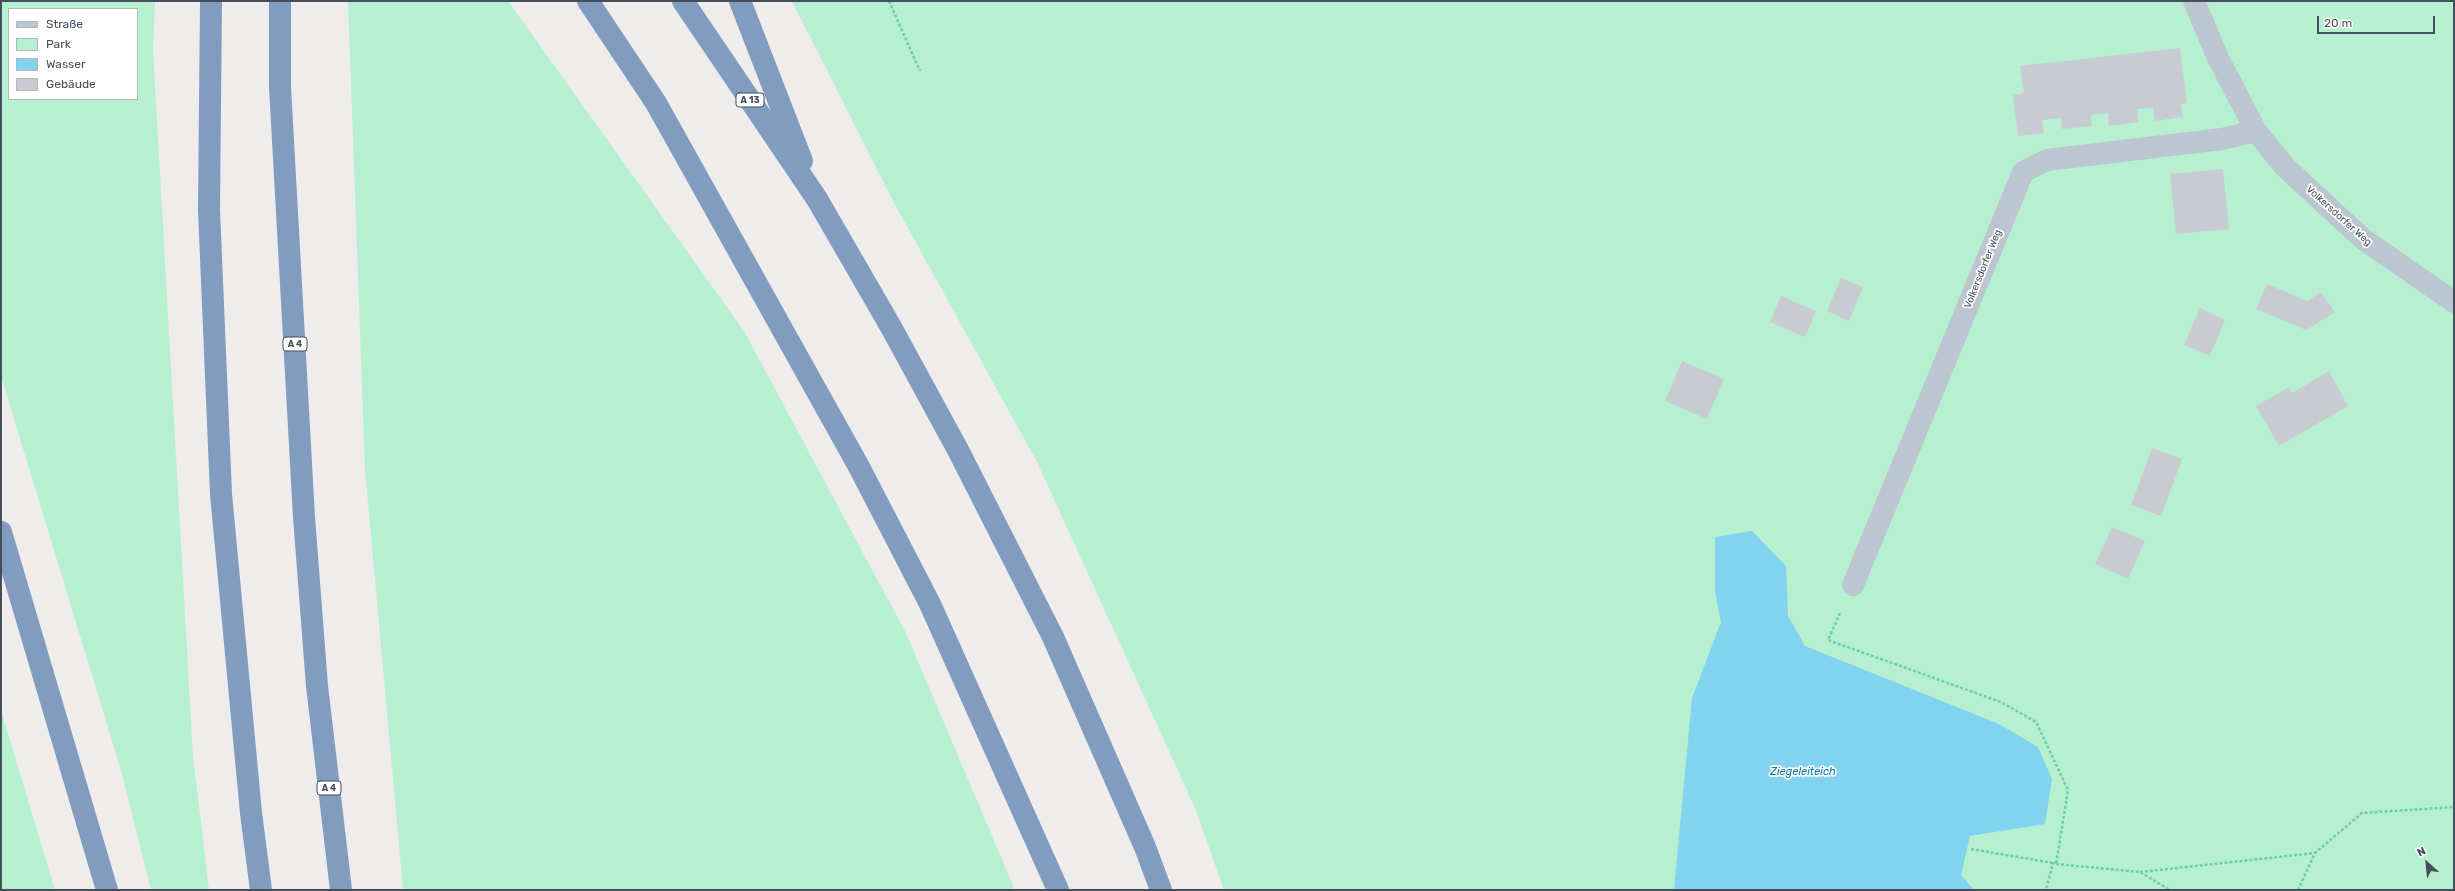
<!DOCTYPE html>
<html>
<head>
<meta charset="utf-8">
<style>
	body { margin:0 }
	#map { position:relative; width:2455px; height:891px; overflow:hidden; background:#efecec; font-family:Rubik,sans-serif }
	canvas { display:block }
	.frame { position:absolute; inset:0; border:2px solid #444f5b; pointer-events:none }
	.legend { position:absolute; left:8px; top:8px; width:130px; height:92px; box-sizing:border-box; background:#fff; border:1px solid #b4b9bd; margin:0; padding:5px 7px; list-style:none; font-size:12px; color:#444f5b }
	.legend li { display:flex; align-items:center; gap:8px; height:20px }
	.legend b { width:20px; border:1px solid #b4b9bd }
	.north { position:absolute; left:2407px; top:843px; width:40px; height:40px; -webkit-text-stroke:3px #fff; paint-order:stroke; rotate:333deg; font-size:11px; font-weight:700; line-height:16px; text-align:center; color:#444f5b }
	.north::after { content:''; display:block; margin:auto; width:14px; height:18px; background:#444f5b; clip-path:polygon(50% 0,100% 100%,50% 72%,0 100%) }
	.scale { position:absolute; left:2317px; top:16px; width:118px; height:18px; box-sizing:border-box; border:2px solid #444f5b; border-top:0; padding-left:5px; font-size:12px; line-height:14px; white-space:nowrap; color:#444f5b; -webkit-text-stroke:3px #fff; paint-order:stroke }
</style>
</head>
<body>
<div id="map">
<canvas width="2455" height="891"></canvas>
<div class="frame"></div>
<ul class="legend">
<li><b style="height:5px;background:#bcc6d0"></b>Straße</li>
<li><b style="height:11px;background:#b7f0d0"></b>Park</li>
<li><b style="height:11px;background:#81d3f0"></b>Wasser</li>
<li><b style="height:11px;background:#c9cbd2"></b>Gebäude</li>
</ul>
<div class="north">N</div>
<div class="scale">20 m</div>
</div>
<script>
const ctx = document.querySelector('canvas').getContext('2d');
ctx.lineJoin = 'round';
function fill(path, color) { ctx.fillStyle = color; ctx.fill(path, 'evenodd'); }
const toPath = rows => new Path2D(rows.map(r => 'M' + r).join(''));
function stroke(path, color, width, dash) { ctx.strokeStyle = color; ctx.lineWidth = width; ctx.lineCap = dash ? 'butt' : 'round'; ctx.setLineDash(dash || []); ctx.stroke(path); }
function drawText(font, color, halo, rows, align = 'center') {
  ctx.font = font + ' Rubik,sans-serif'; ctx.lineWidth = 3.5; ctx.setLineDash([]); ctx.textBaseline = 'middle'; ctx.strokeStyle = halo; ctx.fillStyle = color; for (const [text, x, y, turn = 0] of rows) {
    ctx.save(); ctx.translate(x, y); ctx.rotate((+turn || 0) * Math.PI / 180); ctx.textAlign = isNaN(turn) ? turn : align; if (halo) ctx.strokeText(text, 0, 0); ctx.fillText(text, 0, 0); ctx.restore();
  }
}
const green = toPath([
	[1,1,155,1,153,50,193,756,209,890,151,890,122,774,1,376],
	[9,9,137,9,137,99,9,99],
	[348,1,508,1,744,331,906,633,1015,890,403,890,365,469],
	[792,1,2454,1,2454,890,1224,890,1195,808,1037,462,894,203],
	[1,710,55,890,1,890]
]);
const water = toPath([
	[1752,531,1786,566,1788,616,1805,646,1999,724,2038,747,2052,779,2045,824,1970,836,1961,875,1974,890,1674,890,1692,698,1721,622,1715,591,1715,537]
]);
const building = toPath([
	[2180,48,2187,103,2181,104,2183,117,2155,121,2153,108,2137,109,2138,122,2109,126,2108,113,2091,115,2092,126,2062,129,2061,118,2042,120,2044,133,2018,136,2013,95,2024,93,2020,66],
	[2223,169,2229,229,2176,234,2170,174],
	[1841,278,1863,287,1849,321,1827,311],
	[2267,284,2307,301,2321,292,2335,312,2306,330,2256,309],
	[1781,296,1816,311,1805,337,1770,322],
	[2200,308,2225,320,2210,356,2184,345],
	[1682,361,1724,379,1707,419,1665,401],
	[2329,371,2348,406,2279,446,2256,406,2289,387,2292,393],
	[2152,448,2182,459,2161,516,2131,505],
	[2112,527,2145,541,2128,579,2095,564]
]);
const path = toPath([
	[889,1,920,71],
	[1840,613,1828,640,2001,702,2036,722,2068,790,2056,864,2053,863,2046,890],
	[1971,849,2053,863],
	[2056,864,2140,872,2170,890],
	[2140,872,2315,853],
	[2298,890,2315,853,2362,813,2454,807]
]);
const minor = toPath([
	[2194,1,2218,58,2256,131,2285,167,2363,239,2454,302],
	[1853,585,2023,172,2047,160,2222,139,2256,131]
]);
const highway = toPath([
	[211,1,209,210,221,494,251,813,261,890],
	[280,1,280,87,304,517,317,686,341,890],
	[588,1,656,103,858,465,930,604,1058,890],
	[683,1,817,199,891,327,958,450,1053,637,1145,847,1161,890],
	[740,1,802,161],
	[1,532,107,890]
]);
const shields = [
	[750,100,28],
	[295,344,24],
	[329,788,24]
];
const shieldNames = [
	["A 13",750,100],
	["A 4",295,344],
	["A 4",329,788]
];
const streetNames = [
	["Volkersdorfer Weg",2339,216,42],
	["Volkersdorfer Weg",1983,269,-68]
];
const waterNames = [
	["Ziegeleiteich",1803,772]
];
fill(green, '#b7f0d0');
fill(water, '#81d3f0');
fill(building, '#c9cbd2');
stroke(path, '#6dd0a4', 2.5, [3, 2]);
stroke(minor, '#bcc6d0', 22);
stroke(highway, '#819cbf', 22);
for (const [x, y, w] of shields) { const box = new Path2D(); box.roundRect(x - w / 2, y - 7, w, 14, 3); ctx.fillStyle = '#fff'; ctx.fill(box); stroke(box, '#444f5b', 1); }
drawText('bold 9px', '#444f5b', null, shieldNames);
drawText('10px', '#444f5b', '#fff', streetNames);
drawText('italic 11px', '#067ba4', '#fff', waterNames);
</script>
</body>
</html>
